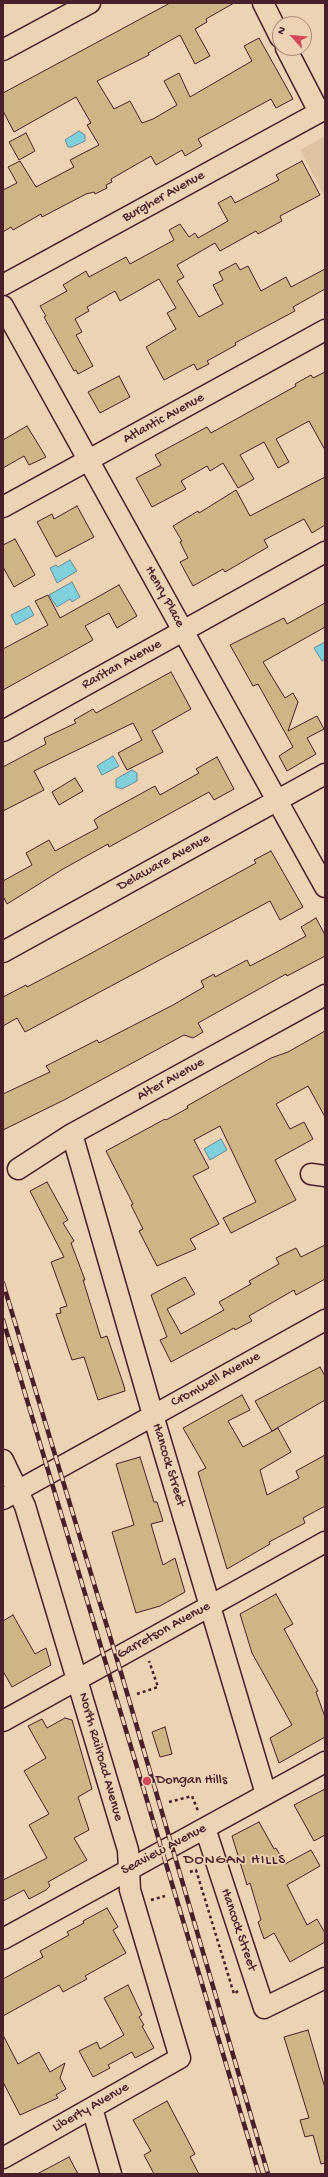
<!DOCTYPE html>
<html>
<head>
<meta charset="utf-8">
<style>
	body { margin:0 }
	#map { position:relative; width:328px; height:2177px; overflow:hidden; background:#ecd3b4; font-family:"Gochi Hand",sans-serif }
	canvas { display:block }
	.frame { position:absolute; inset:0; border:4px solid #4a1f2b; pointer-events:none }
	.north { position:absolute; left:272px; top:16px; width:40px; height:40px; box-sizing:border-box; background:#ecd3b4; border:1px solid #ab8b7d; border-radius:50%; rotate:297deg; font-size:11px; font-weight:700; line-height:16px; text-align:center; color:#4a1f2b }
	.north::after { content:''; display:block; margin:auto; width:14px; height:18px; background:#d1495b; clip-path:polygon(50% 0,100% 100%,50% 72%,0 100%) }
</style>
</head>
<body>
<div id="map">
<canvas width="328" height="2177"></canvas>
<div class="frame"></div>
<div class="north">N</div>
</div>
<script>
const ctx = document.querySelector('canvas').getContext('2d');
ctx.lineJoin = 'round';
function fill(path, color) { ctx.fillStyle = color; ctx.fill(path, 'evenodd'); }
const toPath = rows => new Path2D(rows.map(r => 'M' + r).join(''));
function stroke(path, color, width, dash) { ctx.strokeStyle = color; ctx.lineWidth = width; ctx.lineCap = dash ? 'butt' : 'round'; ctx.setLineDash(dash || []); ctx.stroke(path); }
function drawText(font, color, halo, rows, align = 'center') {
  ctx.font = font + ' "Gochi Hand",sans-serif'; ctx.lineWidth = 3.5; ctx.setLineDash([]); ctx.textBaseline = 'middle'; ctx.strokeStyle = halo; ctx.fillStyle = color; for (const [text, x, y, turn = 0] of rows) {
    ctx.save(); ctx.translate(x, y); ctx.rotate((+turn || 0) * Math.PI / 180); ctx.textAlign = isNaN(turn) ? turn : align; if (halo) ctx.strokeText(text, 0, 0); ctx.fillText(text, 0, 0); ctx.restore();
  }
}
const built = toPath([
	[325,136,325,197,300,150]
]);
const water = toPath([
	[79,131,85,135,85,141,72,147,68,147,65,140,79,131],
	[70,560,77,571,57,583,50,568,56,565,58,567,70,560],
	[72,582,80,597,72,602,70,599,57,607,49,595,72,582],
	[29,606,34,615,16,625,11,615,29,606],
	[325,642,325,659,322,661,314,648,325,642],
	[113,756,119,766,102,775,97,766,113,756],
	[132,770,137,773,137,781,122,789,116,787,116,779,132,770],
	[221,1139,227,1150,210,1160,204,1149,221,1139]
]);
const building = toPath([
	[170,3,234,3,206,19,207,22,195,29,210,56,195,64,180,35,148,53,149,55,97,81,114,109,130,101,142,123,153,119,177,105,164,81,179,73,190,97,252,61,244,46,259,38,293,99,276,108,271,99,198,139,202,146,185,156,182,150,156,165,151,156,111,179,112,182,106,185,107,188,95,194,94,192,86,194,42,217,41,214,13,230,11,227,3,232,3,190,17,183,8,167,20,161,36,187,74,167,70,160,99,145,87,125,91,123,76,97,14,132,3,111,3,93,170,3],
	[26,133,35,151,19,160,9,142,26,133],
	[302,161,320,195,280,216,282,221,258,234,256,231,220,251,215,243,177,265,184,277,177,281,199,317,223,304,213,285,223,280,219,272,236,263,240,270,248,266,261,291,286,277,291,287,325,269,325,289,293,307,295,311,235,343,236,345,207,361,209,364,197,370,194,364,164,380,146,347,176,329,167,313,176,308,159,279,120,301,115,291,87,307,89,311,75,319,82,332,76,335,93,366,78,374,76,370,74,371,44,317,46,316,40,306,67,291,63,285,86,271,89,277,126,257,130,264,174,240,169,230,180,224,189,237,195,233,198,238,228,221,218,203,231,196,235,203,279,180,276,175,302,161],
	[325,372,325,450,309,421,276,439,289,462,278,468,264,442,240,455,254,479,238,488,223,463,210,471,207,466,181,481,186,489,152,507,136,478,161,465,155,455,207,427,211,433,296,386,295,384,311,375,313,378,325,372],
	[119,376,130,397,100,413,88,392,119,376],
	[27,426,46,457,29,465,24,456,3,468,3,440,27,426],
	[325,477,325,525,312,533,304,519,264,540,268,547,225,572,223,569,193,586,180,562,188,558,180,542,182,541,173,526,198,511,199,513,236,490,250,516,325,477],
	[77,506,94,537,56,557,37,522,52,514,54,519,77,506],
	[15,539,35,575,14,587,3,567,3,545,15,539],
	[119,585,137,616,117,628,109,613,85,626,93,640,3,690,3,649,48,625,35,601,48,595,60,618,119,585],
	[325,603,325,627,263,662,285,698,293,693,298,702,288,731,317,716,324,729,307,738,316,754,287,771,279,756,293,747,258,684,253,686,230,645,284,618,287,624,325,603],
	[171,672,191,709,152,731,163,752,127,770,118,753,142,740,133,723,34,771,44,790,3,811,3,767,46,744,44,738,76,723,74,720,93,709,96,713,171,672],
	[217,757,234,789,214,800,209,792,109,847,108,844,63,869,7,904,3,896,3,881,32,865,26,853,49,840,55,851,98,828,94,820,100,816,155,786,160,795,199,773,196,769,217,757],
	[75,778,83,791,59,805,52,792,75,778],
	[271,851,303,907,280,920,270,901,25,1032,17,1018,3,1026,3,997,26,985,27,987,88,955,256,863,254,860,271,851],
	[316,918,325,935,325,956,287,976,286,974,198,1023,203,1032,193,1038,184,1035,64,1100,3,1130,3,1094,50,1072,46,1066,97,1040,99,1043,173,1005,204,987,201,981,214,974,215,977,247,960,250,966,275,953,306,936,301,927,316,918],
	[325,1031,325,1117,308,1086,276,1104,290,1129,304,1122,313,1139,275,1160,296,1200,231,1233,223,1218,256,1202,220,1126,194,1140,209,1168,193,1176,219,1224,190,1239,196,1249,157,1266,139,1231,143,1229,131,1205,133,1204,106,1151,165,1119,166,1120,188,1108,187,1106,271,1058,288,1052,325,1031],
	[47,1182,68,1220,63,1223,74,1241,71,1243,85,1280,83,1280,101,1338,107,1336,124,1386,125,1391,98,1400,84,1357,72,1360,56,1314,61,1313,60,1308,67,1306,51,1262,64,1257,30,1191,47,1182],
	[325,1245,325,1279,296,1295,294,1290,249,1316,252,1321,235,1330,234,1328,171,1362,160,1340,167,1337,151,1295,185,1277,195,1294,167,1309,181,1334,224,1310,219,1302,251,1284,249,1281,279,1264,276,1258,296,1248,301,1257,325,1245],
	[320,1367,325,1376,325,1400,272,1431,255,1401,320,1367],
	[242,1395,250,1410,228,1421,243,1447,278,1428,291,1452,260,1470,267,1495,299,1478,296,1471,325,1455,325,1506,303,1518,305,1523,269,1542,270,1544,227,1569,198,1472,206,1468,183,1428,242,1395],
	[140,1457,154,1502,157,1502,163,1521,151,1524,163,1565,175,1558,185,1592,160,1606,136,1613,112,1532,134,1525,116,1464,140,1457],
	[276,1594,293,1624,284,1629,318,1691,316,1692,325,1717,325,1737,279,1763,270,1738,292,1725,252,1653,240,1614,276,1594],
	[13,1615,35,1654,46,1648,51,1665,12,1687,3,1671,3,1621,13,1615],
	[65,1718,72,1720,92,1789,78,1797,89,1830,74,1838,87,1860,48,1882,50,1886,46,1890,29,1899,24,1890,3,1901,3,1880,47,1858,29,1825,49,1814,24,1771,46,1758,28,1726,42,1719,47,1728,65,1718],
	[165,1727,172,1754,160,1757,152,1732,165,1727],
	[325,1789,325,1835,314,1841,294,1805,325,1789],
	[259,1822,274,1849,276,1848,285,1864,311,1850,320,1866,287,1885,307,1925,317,1919,325,1933,325,1942,290,1962,274,1933,264,1939,258,1922,261,1920,250,1883,247,1885,232,1836,259,1822],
	[107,1908,118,1927,113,1930,126,1953,85,1976,87,1979,63,1992,59,1985,3,2016,3,1979,43,1957,40,1951,69,1935,67,1932,84,1923,83,1921,107,1908],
	[128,1985,142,2015,139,2017,144,2025,142,2026,154,2048,135,2058,132,2052,108,2065,110,2068,93,2077,79,2051,97,2042,100,2049,124,2035,104,1998,128,1985],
	[308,2030,325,2088,325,2163,321,2164,313,2135,305,2137,300,2120,309,2118,284,2037,308,2030],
	[3,2035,18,2064,39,2052,50,2072,65,2063,60,2078,66,2089,56,2095,58,2098,20,2115,3,2082,3,2035],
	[167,2101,195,2154,190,2157,199,2174,154,2174,144,2155,151,2151,133,2120,167,2101],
	[69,2157,78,2174,37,2174,69,2157]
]);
const path = toPath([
	[137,1694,158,1687,149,1661],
	[169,1802,192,1796,198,1811],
	[190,1872,196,1870,234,1994,238,1991],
	[151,1900,165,1896]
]);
const minor = toPath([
	[263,3,280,37],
	[286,48,319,112],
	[3,50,90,3],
	[3,285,325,109],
	[3,306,325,887],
	[3,507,325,330],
	[3,731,325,552],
	[3,952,325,774],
	[72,1134,153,1415,266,1794],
	[18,1169,72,1134,325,995],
	[311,1174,325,1176],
	[3,1460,25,1506,128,1850,130,1890,180,2058,3,2158],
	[3,1499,325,1320],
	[3,1721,325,1542],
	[205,1828,264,2008,325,1978],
	[3,1939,325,1762],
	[92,2108,111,2174]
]);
const rail = toPath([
	[3,1283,122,1676,268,2174],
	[3,1320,259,2174]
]);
const markers = [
	[147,1781,5,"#d1495b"]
];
const streetNames = [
	["Burgher Avenue",164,197,-29],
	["Atlantic Avenue",164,419,-29],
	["Henry Place",164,597,61],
	["Raritan Avenue",122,665,-29],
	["Delaware Avenue",164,863,-29],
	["Alter Avenue",171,1080,-29],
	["Cromwell Avenue",216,1380,-29],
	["Hancock Street",168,1465,73],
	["Garretson Avenue",164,1631,-29],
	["North Railroad Avenue",100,1757,74],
	["Seaview Avenue",164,1850,-28],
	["Hancock Street",238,1930,71],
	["Liberty Avenue",91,2108,-30]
];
const poiNames = [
	["Dongan Hills",156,1781]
];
const neighbourhoodNames = [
	["DONGAN HILLS",235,1861]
];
fill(built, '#ddc3a1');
fill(water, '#7fcfdc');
stroke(water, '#6a8995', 1);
fill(building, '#ceb586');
stroke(building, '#4a1f2b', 1);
stroke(minor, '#4a1f2b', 23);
stroke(path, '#4a1f2b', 2.5, [3, 3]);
stroke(minor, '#ecd3b4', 20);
stroke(rail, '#4a1f2b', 4.5);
stroke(rail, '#ecd3b4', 3, [9]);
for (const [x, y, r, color] of markers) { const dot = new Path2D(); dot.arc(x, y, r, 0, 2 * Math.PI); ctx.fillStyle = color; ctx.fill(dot); stroke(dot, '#ecd3b4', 1.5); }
drawText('14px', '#4a1f2b', '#ecd3b4', streetNames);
drawText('14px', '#4a1f2b', '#ecd3b4', poiNames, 'left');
ctx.letterSpacing = '1px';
drawText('15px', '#4a1f2b', '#ecd3b4', neighbourhoodNames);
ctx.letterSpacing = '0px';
</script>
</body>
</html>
